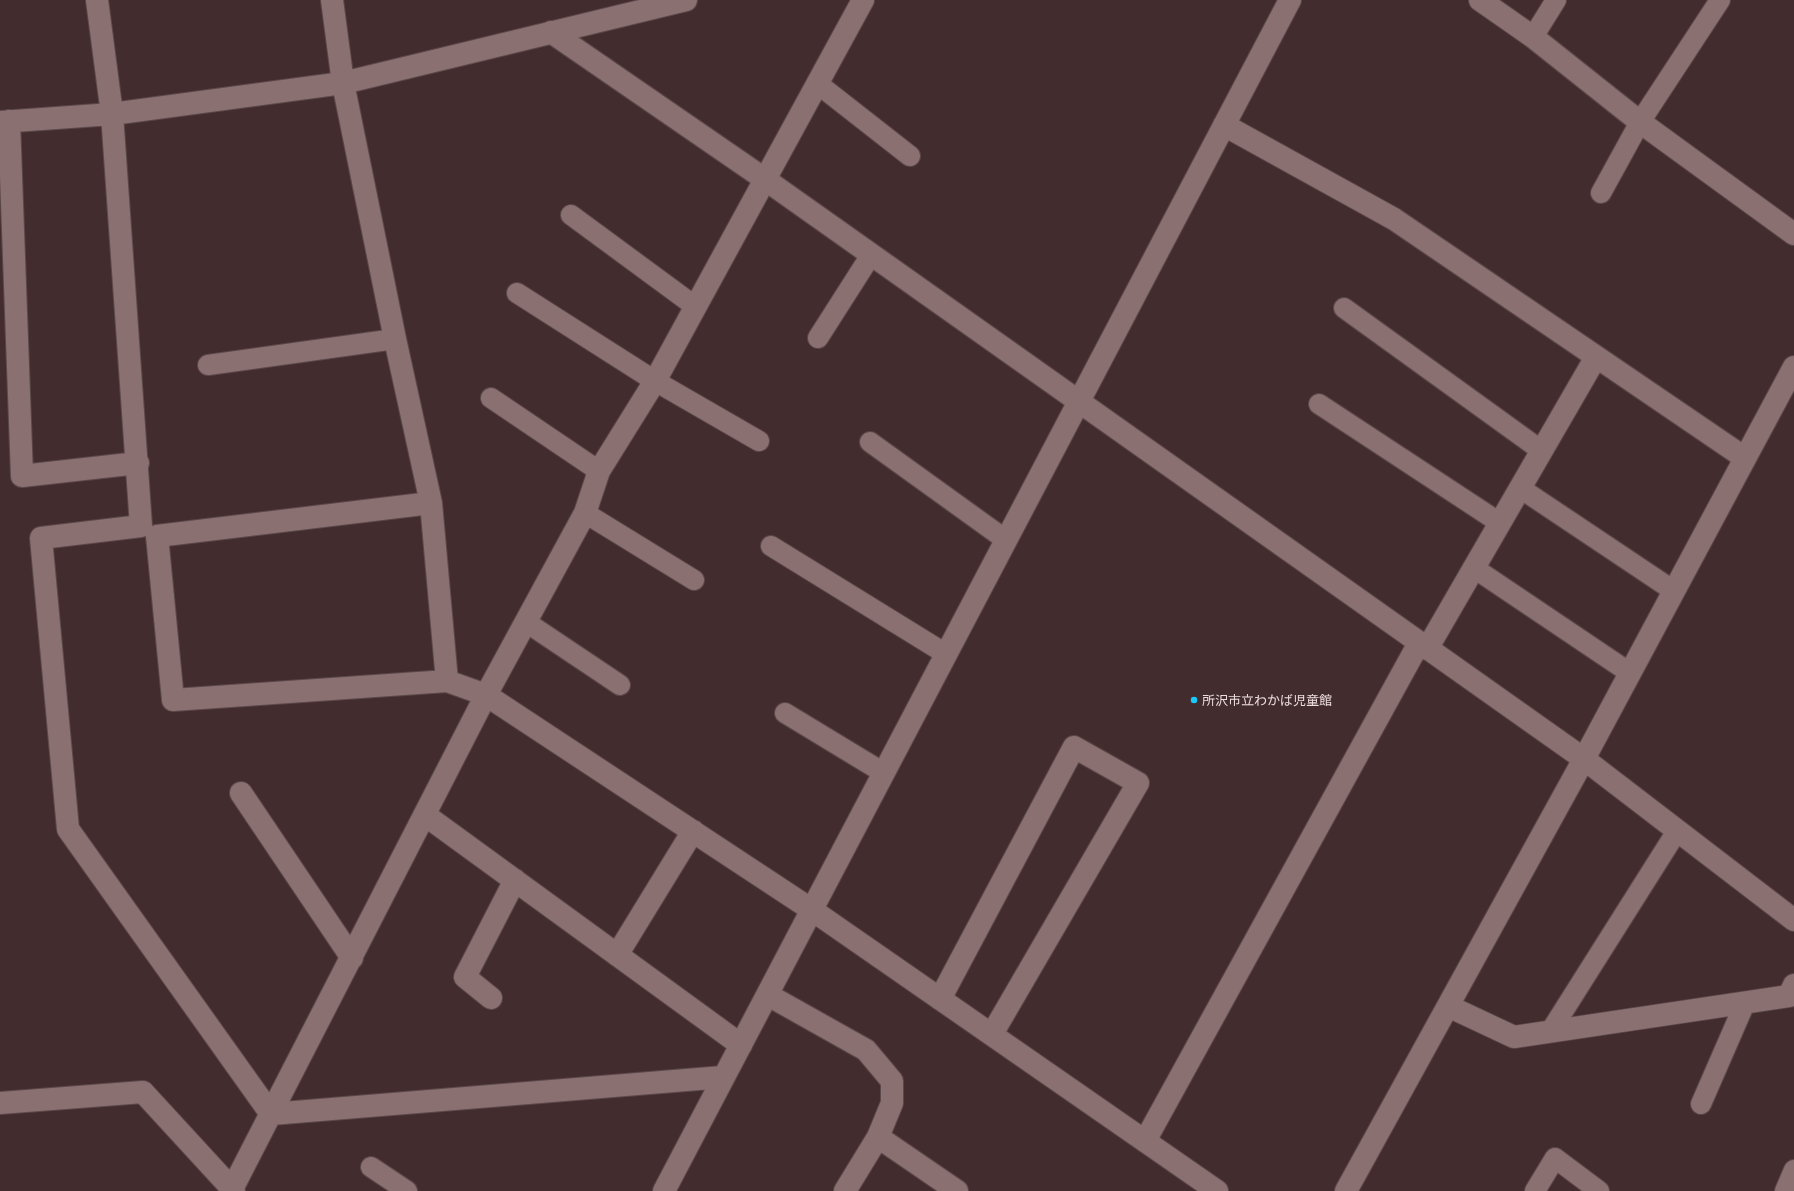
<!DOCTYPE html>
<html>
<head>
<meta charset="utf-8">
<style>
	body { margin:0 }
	canvas { display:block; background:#432c2e }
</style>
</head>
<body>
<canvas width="1794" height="1191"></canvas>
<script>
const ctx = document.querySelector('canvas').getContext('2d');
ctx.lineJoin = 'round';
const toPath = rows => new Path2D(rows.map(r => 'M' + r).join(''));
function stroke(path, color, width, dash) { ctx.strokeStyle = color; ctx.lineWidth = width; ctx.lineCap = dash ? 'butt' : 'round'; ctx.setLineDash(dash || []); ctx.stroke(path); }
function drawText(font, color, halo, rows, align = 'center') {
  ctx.font = font + ' Georgia,"Noto Sans JP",serif'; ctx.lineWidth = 4; ctx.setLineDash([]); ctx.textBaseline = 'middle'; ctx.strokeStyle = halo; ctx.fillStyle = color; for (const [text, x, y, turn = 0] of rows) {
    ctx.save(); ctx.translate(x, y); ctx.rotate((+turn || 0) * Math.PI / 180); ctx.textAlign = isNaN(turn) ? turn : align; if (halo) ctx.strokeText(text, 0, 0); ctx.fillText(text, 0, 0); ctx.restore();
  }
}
const lane = toPath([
	[1533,37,1556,0],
	[818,84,910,156],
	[1601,193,1640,122,1720,0],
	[571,215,696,307],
	[517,293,655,381,759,441],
	[1344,308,1542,451],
	[818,338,871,255],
	[208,365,395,339],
	[491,398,599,471],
	[1319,404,1500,523],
	[870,442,1006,540],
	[1520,488,1674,591],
	[585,513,694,580],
	[771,546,946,654],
	[1474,568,1630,673],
	[526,622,620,685],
	[785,713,884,773],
	[1550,1032,1677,831],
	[1701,1104,1745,1003],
	[371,1167,407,1191],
	[1535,1191,1555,1158,1599,1191],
	[1785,1191,1794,1170]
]);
const street = toPath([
	[97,0,112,114,141,526,41,538,68,829,271,1114,723,1077],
	[332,0,343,83,395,339,431,503,447,681,486,695,812,910,1217,1191],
	[1480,0,1533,37,1640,122,1794,234],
	[551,32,766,180,1584,759,1794,920],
	[9,121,22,476,138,463],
	[0,122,112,114,343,83,686,0],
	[1224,125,1394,219,1745,458],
	[431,503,157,536,173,700,447,681],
	[1427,649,1596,357],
	[241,793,352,958],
	[425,815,741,1045],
	[617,955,693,831],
	[768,995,866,1050,892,1081,892,1103,878,1137,845,1191],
	[491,998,465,977,515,880],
	[940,999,1074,747,1138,783,992,1034],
	[1448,1006,1514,1037,1789,996,1794,985],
	[0,1103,143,1092,234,1191],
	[878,1137,957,1191],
	[1145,1141,1419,643],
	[231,1191,486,695,585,513,599,471,655,381,863,0],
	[664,1191,1290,0],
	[1346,1191,1584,759,1794,367]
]);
const markers = [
	[1194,700,4,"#18cafc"]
];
const poiNames = [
	["所沢市立わかば児童館",1202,700]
];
stroke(lane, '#5c484a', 22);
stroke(street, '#5c484a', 24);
stroke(lane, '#8b7072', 20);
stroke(street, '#8b7072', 22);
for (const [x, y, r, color] of markers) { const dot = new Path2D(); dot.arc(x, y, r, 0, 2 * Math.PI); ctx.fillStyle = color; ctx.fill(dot); stroke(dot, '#432c2e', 1.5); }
drawText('13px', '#ecddde', '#432c2e', poiNames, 'left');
</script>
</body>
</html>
